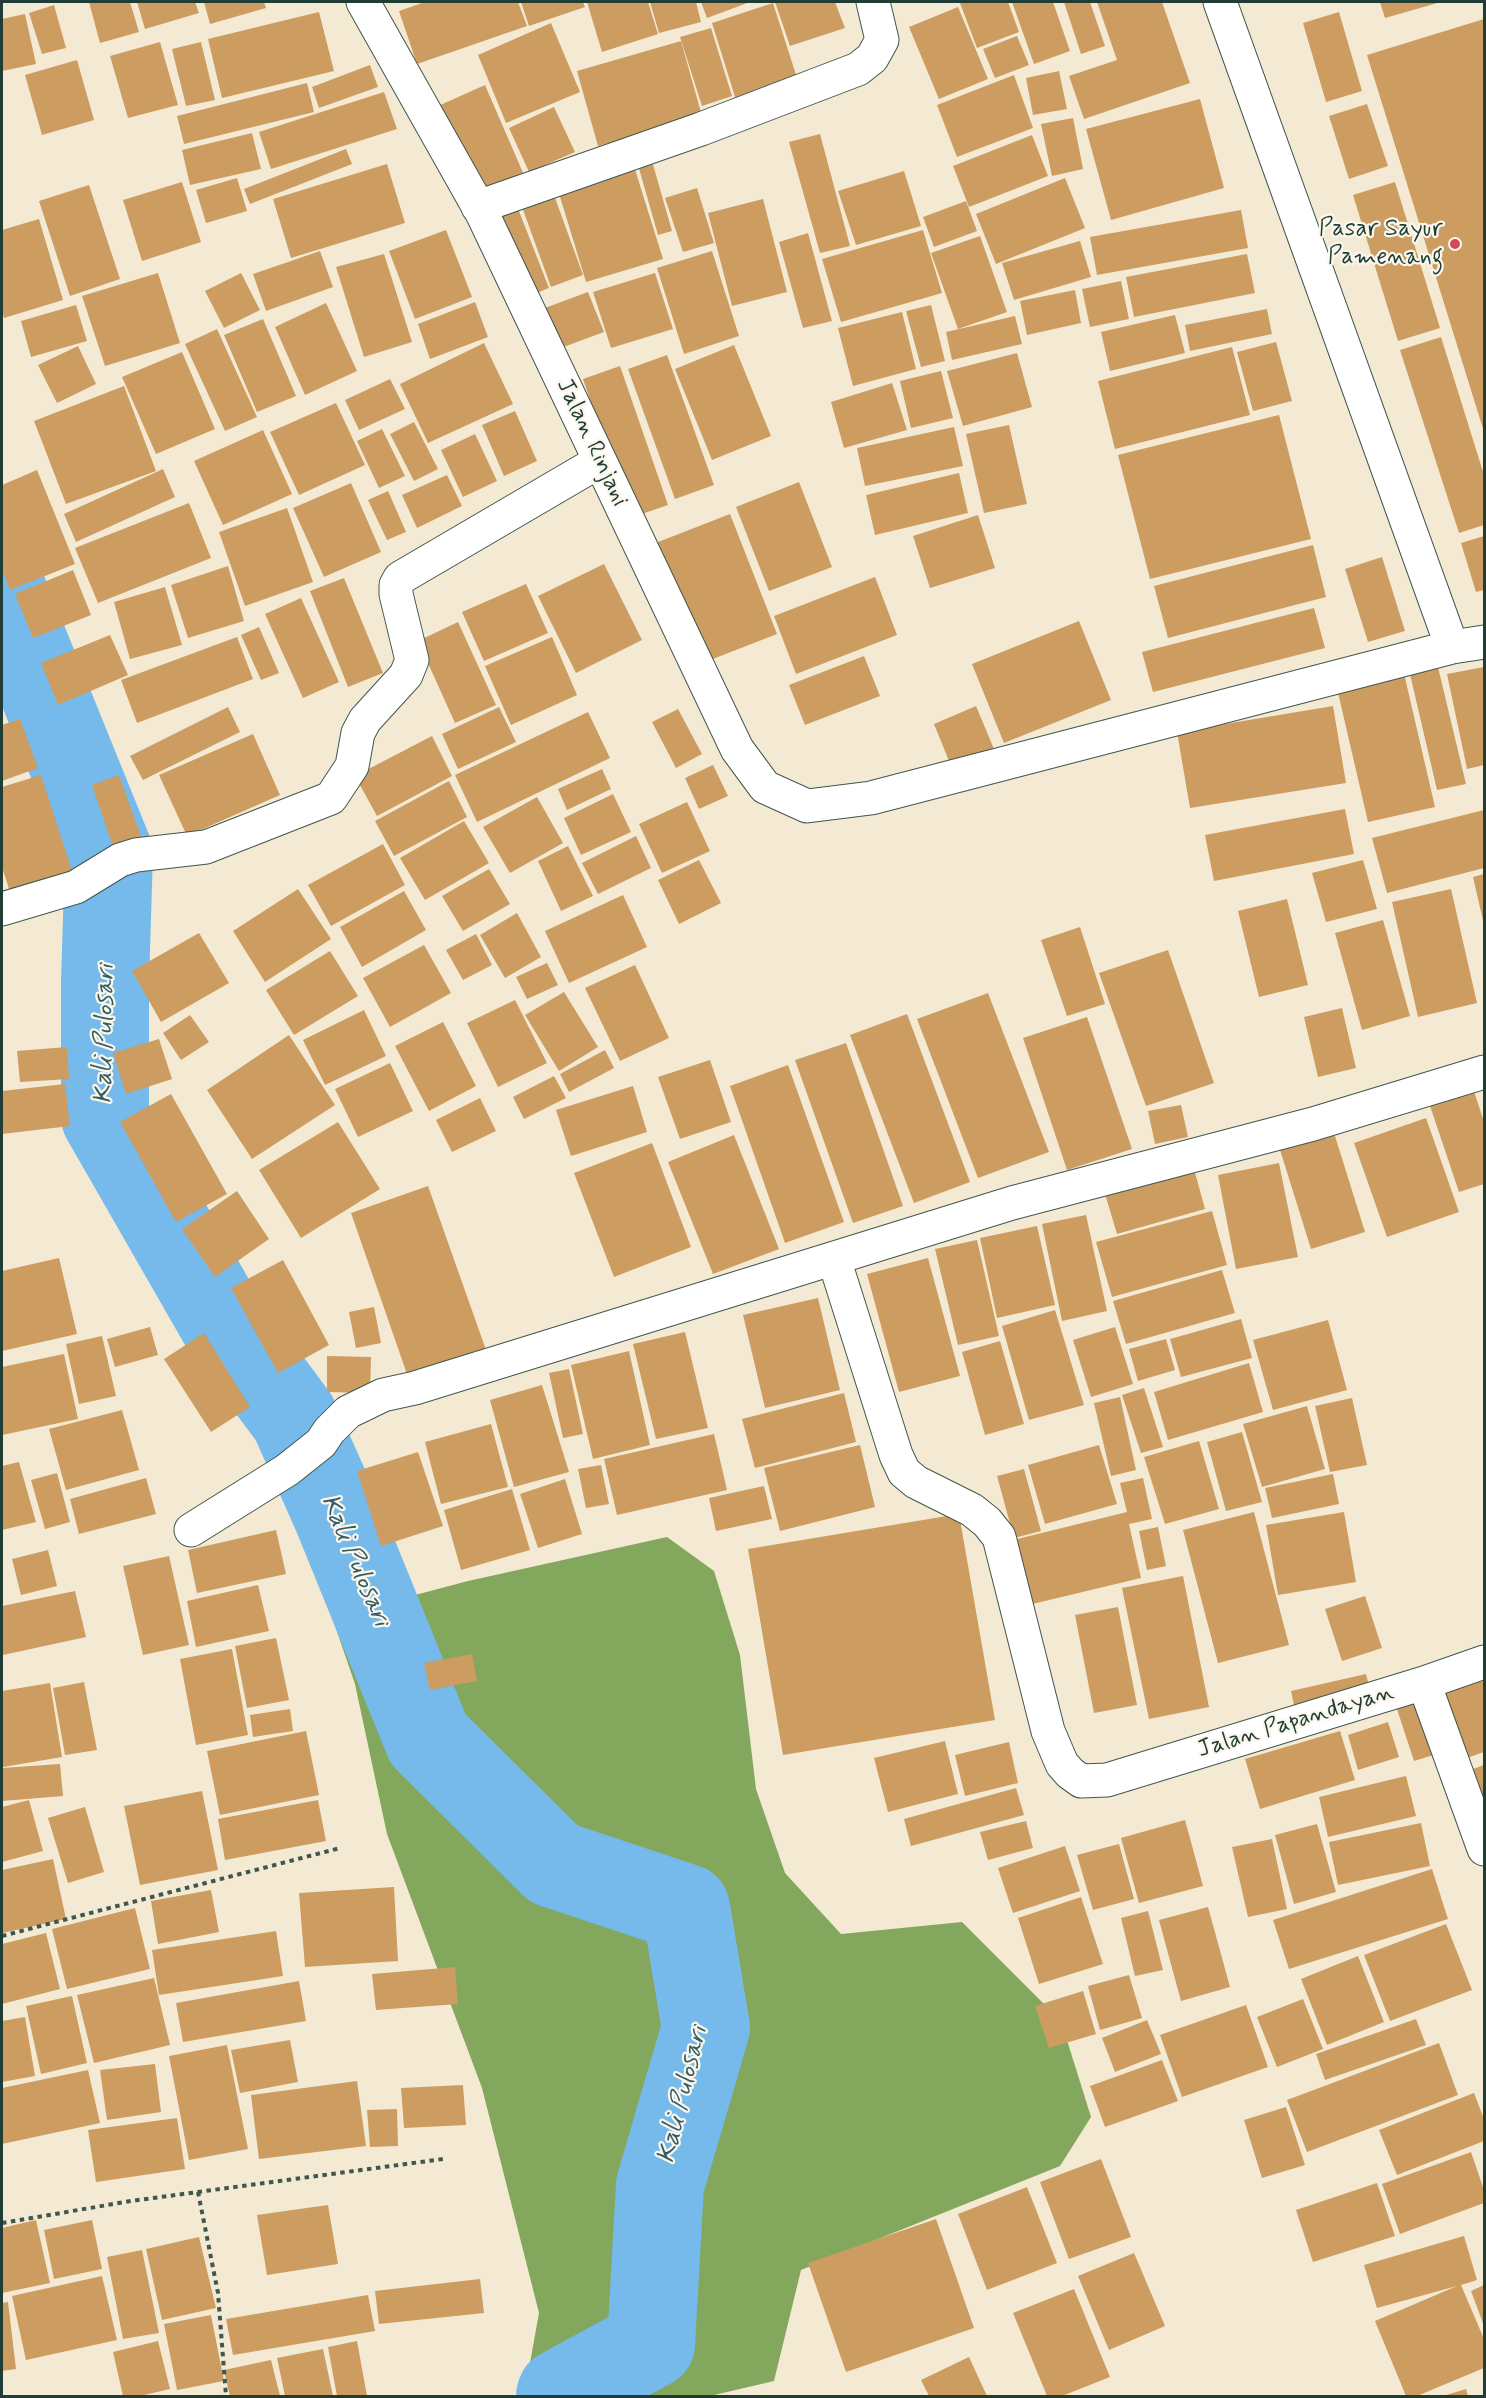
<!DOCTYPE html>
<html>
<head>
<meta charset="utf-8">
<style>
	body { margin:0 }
	#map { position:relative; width:1486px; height:2398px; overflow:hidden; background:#f4ead4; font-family:Mynerve,sans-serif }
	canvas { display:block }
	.frame { position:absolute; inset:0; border:3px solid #1f3d34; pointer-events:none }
</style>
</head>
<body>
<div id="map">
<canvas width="1486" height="2398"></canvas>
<div class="frame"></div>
</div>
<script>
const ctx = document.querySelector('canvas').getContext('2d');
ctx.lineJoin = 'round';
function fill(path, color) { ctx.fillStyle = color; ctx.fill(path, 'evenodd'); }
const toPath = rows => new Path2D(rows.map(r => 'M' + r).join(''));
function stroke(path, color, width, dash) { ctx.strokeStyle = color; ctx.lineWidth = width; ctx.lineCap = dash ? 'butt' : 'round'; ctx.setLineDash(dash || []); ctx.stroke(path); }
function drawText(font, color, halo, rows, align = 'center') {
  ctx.font = font + ' Mynerve,sans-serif'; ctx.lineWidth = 4.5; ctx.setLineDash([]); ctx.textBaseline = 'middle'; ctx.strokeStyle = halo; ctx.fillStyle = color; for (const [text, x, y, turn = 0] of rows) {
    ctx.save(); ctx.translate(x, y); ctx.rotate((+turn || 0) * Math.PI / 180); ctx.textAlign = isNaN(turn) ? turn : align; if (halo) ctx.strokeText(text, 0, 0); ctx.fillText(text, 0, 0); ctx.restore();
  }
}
const forest = toPath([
	[667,1537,714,1571,740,1655,756,1789,785,1873,841,1934,962,1922,1061,2021,1091,2117,1060,2166,801,2270,774,2381,710,2396,524,2396,539,2313,482,2088,387,1834,355,1684,332,1617,468,1581]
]);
const river = toPath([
	[2,589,109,853,105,982,105,1117,222,1321,294,1418,338,1517,428,1739,554,1864,686,1908,706,2028,660,2185,651,2344,561,2393,560,2396]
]);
const building = toPath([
	[89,2,130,2,139,32,100,43],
	[137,2,195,2,199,13,145,29],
	[204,2,264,2,266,8,210,24],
	[425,2,518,2,527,26,417,64,399,11],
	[521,2,583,2,585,7,529,26],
	[587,2,648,2,658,34,602,52],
	[650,2,696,2,701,22,659,33],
	[701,2,750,2,707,18],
	[775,2,835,2,845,28,790,46],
	[965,2,1008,2,1019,32,977,48,960,3],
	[1012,2,1053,2,1070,51,1034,64],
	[1064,2,1090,2,1105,46,1081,54],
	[1097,2,1162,2,1190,83,1084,119,1069,76,1117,60],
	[1380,2,1441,2,1385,18],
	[773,3,798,81,736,100,712,23],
	[54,5,66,48,42,54,29,13],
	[958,7,988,79,939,99,909,27],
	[319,12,334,71,222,98,208,39],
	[1339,12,1362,91,1326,102,1303,23],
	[25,14,36,64,2,71,2,19],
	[1484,19,1484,432,1367,55],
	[551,23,580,92,506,123,478,55],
	[711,28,732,96,702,106,680,37],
	[1017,36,1029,65,995,78,983,49],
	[681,41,702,116,598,146,577,71],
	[160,42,178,105,128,118,110,56],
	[201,42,215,100,186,106,172,49],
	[77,60,94,120,42,135,25,75],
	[370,65,378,87,319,108,312,87],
	[1059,71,1067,109,1033,115,1026,78],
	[1014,75,1033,128,957,157,937,105],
	[307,83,314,112,184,144,177,116],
	[485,85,524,175,476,195,438,106],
	[384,92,397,129,271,169,259,132],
	[1200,99,1224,188,1111,220,1086,129],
	[1367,104,1388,166,1349,179,1329,116],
	[554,107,575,152,529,172,509,128],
	[1073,118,1083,169,1052,176,1041,124],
	[252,133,261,169,190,185,182,150],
	[820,134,850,246,820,253,789,142],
	[1032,135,1048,176,969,207,953,166],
	[346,149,352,164,250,204,244,189],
	[652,161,672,231,658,235,638,165],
	[633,163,663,259,586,282,557,187],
	[387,164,405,223,291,258,273,199],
	[904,171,921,226,856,245,838,191],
	[237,178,247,211,206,223,196,190],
	[1065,178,1085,228,996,264,976,214],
	[182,182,201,242,142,261,123,200],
	[1395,182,1440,328,1398,341,1353,195],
	[89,185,120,279,70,296,39,201],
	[697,188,714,243,683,252,665,198],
	[554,195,583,275,551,287,522,207],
	[763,199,787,292,732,306,708,213],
	[966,201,977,231,934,247,923,217],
	[517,206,549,288,524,298,491,216],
	[1241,210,1248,248,1097,275,1090,237],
	[39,219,63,300,4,318,2,311,2,230],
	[446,230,472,297,415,319,389,251],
	[923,230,942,293,841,322,822,259],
	[808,233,832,321,803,328,779,242],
	[980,236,1007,312,958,329,931,253],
	[1080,241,1091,277,1014,300,1002,263],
	[320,251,333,287,266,311,253,274],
	[712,251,739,336,684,354,657,268],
	[384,254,412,342,364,357,336,267],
	[1247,254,1255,293,1134,317,1126,277],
	[158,273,180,343,105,366,82,296],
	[241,273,260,310,224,328,205,291],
	[655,273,673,329,611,348,593,292],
	[1121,281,1129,319,1090,327,1082,289],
	[1075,290,1081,323,1027,335,1020,301],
	[588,292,604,332,550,352,534,312],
	[475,302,488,337,430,359,418,324],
	[326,303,357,371,305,395,275,327],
	[76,305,87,341,31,357,21,321],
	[931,305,945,361,921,367,906,311],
	[1267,309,1272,334,1190,351,1185,325],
	[902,312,916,369,853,386,838,328],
	[1175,315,1185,353,1110,371,1101,332],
	[1015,316,1022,344,952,360,946,332],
	[263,319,296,396,257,412,224,335],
	[217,329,257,417,225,431,185,344],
	[1441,337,1484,475,1484,525,1459,533,1400,350],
	[1276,342,1292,401,1253,411,1237,352],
	[484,343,513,404,428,443,400,384],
	[734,345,771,436,712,460,675,369],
	[78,346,96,384,57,403,38,365],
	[1232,347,1250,415,1115,449,1098,381],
	[182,352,215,429,156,454,122,377],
	[1017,353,1032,407,963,426,947,371],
	[667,355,714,485,675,499,628,369],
	[620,366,668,505,630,518,583,379],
	[941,371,953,418,911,428,900,381],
	[390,379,405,409,359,430,345,400],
	[892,383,907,430,844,448,831,402],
	[124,386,156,471,66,504,34,421],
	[336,403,365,465,299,495,270,432],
	[515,411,537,461,504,476,482,425],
	[1279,415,1311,539,1150,579,1118,455],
	[414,422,438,469,414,481,390,434],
	[1009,425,1027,504,984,513,966,434],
	[954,427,963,466,865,486,857,448],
	[382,429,405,476,379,488,357,441],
	[263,430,292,494,223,525,194,461],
	[475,434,497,481,463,497,441,450],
	[163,469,175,497,76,542,64,514],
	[37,470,75,564,10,590,2,569,2,485],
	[959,473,968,513,875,535,866,495],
	[447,475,462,506,417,528,402,495],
	[799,482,832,567,769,591,736,507],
	[351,483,381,552,324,577,293,508],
	[388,491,406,532,387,540,368,500],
	[189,503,211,558,98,603,75,548],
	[287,508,313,582,245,606,219,532],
	[730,514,777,634,700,664,653,544],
	[978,515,995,568,930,588,913,536],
	[1484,536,1484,590,1476,592,1461,543],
	[1313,545,1326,597,1168,638,1154,586],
	[1382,557,1405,631,1368,642,1345,569],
	[604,564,642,640,576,673,538,596],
	[228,566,244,621,188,638,171,585],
	[73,570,91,615,33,638,15,594],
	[875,577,897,635,796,674,774,616],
	[344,578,383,673,348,687,310,591],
	[526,584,548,633,484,661,462,612],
	[165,587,182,645,130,659,114,602],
	[301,598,339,682,303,698,265,614],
	[1314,608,1325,648,1153,692,1142,652],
	[1079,621,1111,700,1004,743,972,664],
	[458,622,496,705,455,723,418,641],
	[259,627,279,673,261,680,241,635],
	[110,635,128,675,58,705,41,663],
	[237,637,253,679,137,723,121,680],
	[552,637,577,695,511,725,485,666],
	[864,656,880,696,805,725,789,685],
	[1437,663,1466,784,1437,790,1409,670],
	[1484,667,1484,765,1467,769,1447,674],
	[1403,669,1435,807,1368,822,1336,684],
	[976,706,994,749,951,766,934,724],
	[1333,706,1346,783,1190,808,1177,732],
	[228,707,240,732,143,780,130,756],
	[499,707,516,742,458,769,442,734],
	[678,709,702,754,676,768,652,722],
	[588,712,610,758,477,822,455,775],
	[20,719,38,768,2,781,2,725],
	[253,734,280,795,187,836,159,775],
	[432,736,452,776,377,816,355,776],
	[713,765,728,796,699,809,685,778],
	[602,769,611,789,567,810,558,789],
	[41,775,74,877,12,898,2,867,2,787],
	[119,775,141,837,113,847,92,785],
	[449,781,467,817,394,856,375,821],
	[613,794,631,832,581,855,564,818],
	[537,797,563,843,510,873,483,827],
	[687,802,710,851,662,873,639,824],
	[1345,809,1354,854,1214,881,1205,835],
	[1484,810,1484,868,1387,893,1372,838],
	[464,821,489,863,425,900,400,858],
	[636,836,651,868,598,894,582,863],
	[383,844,405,885,331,926,308,885],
	[568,846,593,896,561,911,538,861],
	[699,860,721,903,679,924,658,880],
	[1363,860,1377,909,1326,922,1312,873],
	[489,869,510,904,463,931,442,896],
	[1484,874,1484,925,1473,877],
	[298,889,331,939,265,982,233,931],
	[1451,889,1477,1003,1418,1017,1392,902],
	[404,891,426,930,362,967,340,927],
	[623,895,647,947,569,983,545,931],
	[1287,899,1308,985,1259,997,1238,911],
	[517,913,541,957,505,978,480,935],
	[1383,920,1410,1016,1362,1030,1335,933],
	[1080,927,1105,1004,1067,1016,1041,940],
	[199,933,229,983,161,1022,132,971],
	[476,934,492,965,463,980,446,950],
	[424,945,451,993,390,1027,363,978],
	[1168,950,1214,1083,1146,1106,1099,973],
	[330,951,358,996,294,1035,266,990],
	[547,963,558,985,527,999,516,977],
	[635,965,669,1038,620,1061,585,988],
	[564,992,598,1047,559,1071,525,1015],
	[988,993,1049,1152,978,1178,917,1019],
	[515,1000,547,1063,498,1087,467,1023],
	[1342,1008,1356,1068,1318,1077,1304,1017],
	[364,1010,386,1056,325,1085,303,1040],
	[907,1014,970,1182,914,1203,850,1035],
	[190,1015,209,1042,181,1060,163,1033],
	[1087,1017,1132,1149,1067,1170,1023,1038],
	[443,1022,476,1086,429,1111,395,1046],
	[289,1035,335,1105,252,1159,207,1090],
	[159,1039,172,1079,126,1094,113,1053],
	[846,1043,903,1206,853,1223,795,1060],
	[67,1047,69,1079,20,1082,17,1051],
	[605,1050,614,1068,569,1092,560,1074],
	[710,1060,731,1122,680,1139,658,1077],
	[390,1063,413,1111,358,1137,335,1089],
	[788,1065,844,1222,785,1243,730,1086],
	[554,1076,566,1098,524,1119,513,1097],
	[1471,1082,1484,1122,1484,1184,1459,1192,1427,1097],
	[65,1084,70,1126,2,1134,2,1091],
	[633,1086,647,1132,571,1156,556,1110],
	[171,1094,227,1194,176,1222,120,1122],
	[480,1098,496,1131,452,1152,436,1120],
	[1181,1105,1188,1137,1155,1144,1148,1111],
	[1426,1118,1459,1212,1387,1237,1354,1143],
	[1330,1120,1365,1232,1311,1249,1276,1137],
	[338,1122,380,1189,301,1238,259,1170],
	[734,1135,779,1249,713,1274,668,1162],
	[652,1143,691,1247,614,1277,574,1173],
	[1279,1163,1298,1257,1236,1269,1218,1175],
	[1194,1169,1205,1209,1117,1234,1105,1194],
	[428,1186,486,1350,408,1377,351,1213],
	[237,1191,269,1239,215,1277,182,1229],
	[1212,1211,1227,1265,1112,1297,1096,1242],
	[1086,1215,1107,1311,1062,1321,1042,1224],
	[1037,1226,1055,1305,997,1318,980,1238],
	[977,1240,999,1336,958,1345,935,1249],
	[59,1258,77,1334,2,1351,2,1271],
	[928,1258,960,1376,899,1392,867,1274],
	[283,1260,329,1345,278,1373,231,1288],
	[1222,1270,1235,1313,1126,1344,1113,1301],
	[818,1298,840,1390,765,1408,743,1315],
	[374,1307,381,1343,356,1348,349,1312],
	[1055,1310,1084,1405,1029,1420,1002,1326],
	[1241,1319,1252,1358,1181,1377,1170,1339],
	[1328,1320,1347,1390,1273,1410,1253,1340],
	[150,1327,158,1355,115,1367,107,1339],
	[1115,1327,1133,1384,1091,1397,1073,1340],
	[685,1332,708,1428,656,1439,633,1344],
	[204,1333,250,1407,211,1432,164,1359],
	[102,1336,116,1396,79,1404,66,1344],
	[1166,1339,1175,1370,1138,1381,1129,1349],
	[1000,1341,1024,1424,985,1435,962,1352],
	[629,1351,650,1445,593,1459,571,1365],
	[64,1354,78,1419,2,1435,2,1367],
	[327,1356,371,1357,370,1393,327,1392],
	[1249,1363,1263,1412,1168,1440,1154,1392],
	[569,1369,583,1434,563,1438,549,1373],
	[542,1385,569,1472,514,1487,490,1400],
	[1144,1388,1163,1447,1141,1453,1122,1395],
	[844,1393,856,1442,755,1468,742,1419],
	[1120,1397,1136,1470,1111,1476,1094,1403],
	[1352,1398,1367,1465,1330,1472,1315,1406],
	[1307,1406,1325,1469,1262,1487,1243,1424],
	[122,1410,139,1470,66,1490,49,1429],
	[491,1424,508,1487,441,1504,425,1442],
	[1242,1432,1262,1502,1226,1511,1207,1442],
	[714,1434,727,1490,617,1515,604,1459],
	[1199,1441,1219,1509,1165,1524,1144,1457],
	[860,1445,875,1507,780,1531,764,1468],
	[1099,1445,1117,1504,1045,1524,1028,1465],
	[418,1452,443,1526,381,1546,357,1471],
	[19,1462,36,1522,2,1530,2,1466],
	[601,1465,609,1504,586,1508,578,1469],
	[1024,1469,1041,1531,1014,1538,997,1476],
	[57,1473,70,1522,45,1529,31,1480],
	[1333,1474,1339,1504,1272,1518,1265,1488],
	[146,1478,156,1514,79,1534,70,1499],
	[1143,1478,1152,1519,1129,1524,1141,1578,1024,1606,1009,1541,1127,1512,1120,1483],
	[565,1479,582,1534,538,1548,520,1494],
	[764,1486,772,1519,716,1531,709,1498],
	[512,1489,530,1550,461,1570,444,1510],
	[1254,1512,1289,1645,1218,1663,1183,1530],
	[1344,1512,1356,1582,1278,1595,1266,1525],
	[959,1514,995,1720,783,1755,748,1549],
	[1158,1527,1166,1566,1147,1570,1139,1531],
	[276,1530,286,1574,197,1593,188,1550],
	[48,1550,57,1586,21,1595,12,1559],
	[169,1556,189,1645,143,1655,123,1566],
	[1183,1576,1209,1707,1149,1719,1122,1588],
	[258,1585,269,1631,196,1647,187,1601],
	[75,1591,86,1637,3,1655,2,1606],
	[1365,1596,1382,1648,1342,1661,1325,1609],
	[1118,1607,1137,1705,1094,1713,1075,1615],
	[276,1638,289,1700,247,1708,235,1646],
	[232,1649,248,1735,196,1745,180,1659],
	[472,1654,477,1681,430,1690,424,1663],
	[1484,1669,1484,1752,1461,1760,1435,1686],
	[1366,1674,1372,1698,1296,1715,1291,1691],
	[84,1682,97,1750,65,1755,53,1688],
	[50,1683,62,1757,3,1767,2,1691],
	[1419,1688,1440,1753,1414,1761,1393,1697],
	[290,1709,293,1731,253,1737,250,1715],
	[1388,1722,1399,1757,1358,1770,1348,1735],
	[306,1731,319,1795,220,1815,207,1751],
	[1340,1731,1355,1780,1260,1809,1245,1759],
	[945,1741,958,1794,888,1812,874,1758],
	[1009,1742,1018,1783,965,1796,955,1755],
	[60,1764,63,1796,2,1801,2,1768],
	[1484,1765,1484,1806,1465,1772],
	[1406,1776,1416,1816,1328,1837,1319,1797],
	[1016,1788,1024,1815,911,1846,904,1819],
	[202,1791,218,1870,140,1885,124,1806],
	[29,1800,43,1851,2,1862,2,1807],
	[318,1800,326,1841,225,1860,218,1819],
	[85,1807,104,1872,68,1883,48,1818],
	[1185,1820,1203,1886,1139,1903,1121,1838],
	[1026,1821,1033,1848,988,1860,980,1832],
	[1421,1823,1430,1866,1338,1885,1329,1842],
	[1317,1824,1336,1892,1294,1904,1275,1835],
	[1272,1839,1287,1909,1248,1917,1232,1847],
	[1119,1844,1134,1899,1093,1910,1077,1855],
	[1065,1846,1080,1891,1013,1913,998,1868],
	[53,1859,66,1919,2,1933,2,1870],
	[1432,1869,1448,1919,1289,1969,1273,1920],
	[394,1887,398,1961,305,1967,299,1893],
	[211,1890,219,1932,158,1944,151,1901],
	[1081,1897,1103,1964,1039,1984,1018,1918],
	[1208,1907,1230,1987,1181,2001,1159,1920],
	[135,1908,150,1969,67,1989,52,1929],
	[1148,1911,1163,1970,1135,1976,1121,1918],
	[1446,1924,1472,1990,1390,2021,1364,1955],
	[276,1931,283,1976,159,1995,152,1950],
	[46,1933,60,1989,2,2004,2,1944],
	[1358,1956,1384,2022,1327,2045,1301,1979],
	[455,1967,458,2004,376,2010,372,1974],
	[1129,1975,1142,2018,1100,2030,1088,1986],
	[154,1978,170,2045,94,2063,77,1995],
	[299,1981,306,2021,183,2042,176,2003],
	[1083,1991,1096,2034,1049,2048,1035,2006],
	[72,1996,87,2063,41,2074,26,2006],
	[1303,1999,1323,2049,1277,2067,1257,2017],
	[1246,2005,1268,2067,1182,2097,1160,2035],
	[25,2017,35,2076,2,2082,2,2021],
	[1416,2019,1426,2045,1325,2080,1316,2054],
	[1147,2020,1161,2054,1115,2072,1102,2038],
	[290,2040,298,2082,240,2093,231,2050],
	[1439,2043,1458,2095,1307,2152,1287,2100],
	[227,2045,248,2149,189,2160,169,2056],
	[1162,2060,1178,2101,1105,2127,1090,2086],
	[155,2064,161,2112,107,2120,100,2070],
	[88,2070,100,2123,2,2144,2,2088],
	[357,2081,366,2146,259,2159,251,2095],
	[463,2085,466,2125,404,2128,401,2088],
	[1474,2093,1484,2119,1484,2141,1397,2175,1379,2130],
	[1286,2107,1305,2165,1262,2178,1244,2120],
	[397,2109,398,2146,370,2147,367,2110],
	[177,2118,185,2169,96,2182,88,2130],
	[1471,2152,1484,2190,1484,2203,1400,2234,1382,2184],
	[1101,2159,1131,2237,1069,2259,1040,2182],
	[1377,2183,1395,2236,1313,2262,1296,2210],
	[1027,2187,1057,2263,987,2290,958,2214],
	[328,2205,338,2264,267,2275,257,2215],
	[936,2219,974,2328,846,2372,808,2263],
	[36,2220,50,2283,2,2293,2,2228],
	[92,2220,102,2269,54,2279,44,2230],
	[1464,2236,1477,2280,1461,2285,1484,2339,1484,2368,1417,2396,1406,2396,1375,2321,1457,2286,1377,2308,1364,2265],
	[199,2237,216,2308,162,2320,146,2249],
	[142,2250,159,2333,123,2339,107,2257],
	[1134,2253,1165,2326,1109,2350,1078,2276],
	[102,2276,117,2340,26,2360,12,2296],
	[480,2279,484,2313,379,2324,375,2291],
	[1484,2285,1484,2326,1471,2291],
	[1074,2289,1110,2377,1062,2396,1047,2396,1013,2313],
	[368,2295,375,2331,233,2355,226,2319],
	[8,2302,16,2369,2,2371,2,2303],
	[211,2315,224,2381,177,2390,164,2324],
	[158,2341,170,2389,140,2396,123,2396,113,2352],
	[357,2341,367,2396,337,2396,328,2347],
	[323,2349,333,2396,285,2396,277,2358],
	[969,2357,987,2396,929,2396,921,2380],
	[271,2360,280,2396,230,2396,224,2370],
	[1466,2389,1468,2396,1443,2396]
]);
const path = toPath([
	[2,1936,340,1848],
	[198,2192,218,2293,226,2396],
	[2,2223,131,2201,443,2159]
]);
const street = toPath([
	[363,2,483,215,737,749,765,787,807,806,871,798,1452,647],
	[1220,2,1452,647,1484,642],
	[478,207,701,129,858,69,872,58,882,40,873,2],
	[2,909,76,887,120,860,136,855,206,847,331,798,352,766,358,733,365,720,406,675,412,660,396,594,396,585,400,578,600,461],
	[834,1259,896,1455,904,1472,916,1482,972,1510,987,1522,999,1537,1048,1731,1062,1764,1070,1773,1081,1781,1107,1780,1424,1683,1484,1662],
	[191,1530,287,1470,321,1443,329,1431,348,1412,383,1395,415,1388,1012,1203,1313,1124,1484,1072],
	[1424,1683,1484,1849]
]);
const markers = [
	[1455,244,6,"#d1495b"]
];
const poiNames = [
	["Pasar Sayur",1443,230],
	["Pamenang",1443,258]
];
const streetNames = [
	["Jalan Rinjani",591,443,65],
	["Jalan Papandayan",1296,1722,-17]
];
const waterNames = [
	["Kali Pulosari",106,1034,-89],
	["Kali Pulosari",354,1561,67],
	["Kali Pulosari",684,2095,-76]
];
fill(forest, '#83a75c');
stroke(river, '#75baeb', 88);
fill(building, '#cc9c60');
stroke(street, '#3f574c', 35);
stroke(path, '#3f574c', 4, [4.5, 4.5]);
stroke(street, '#fff', 33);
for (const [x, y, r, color] of markers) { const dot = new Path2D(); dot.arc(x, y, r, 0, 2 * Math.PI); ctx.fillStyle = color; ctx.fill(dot); stroke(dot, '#fbf7ec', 2); }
drawText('24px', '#1f3d34', '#fbf7ec', poiNames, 'right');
drawText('24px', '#1f3d34', '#fbf7ec', streetNames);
drawText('italic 26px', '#345c62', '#fbf7ec', waterNames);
</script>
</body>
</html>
